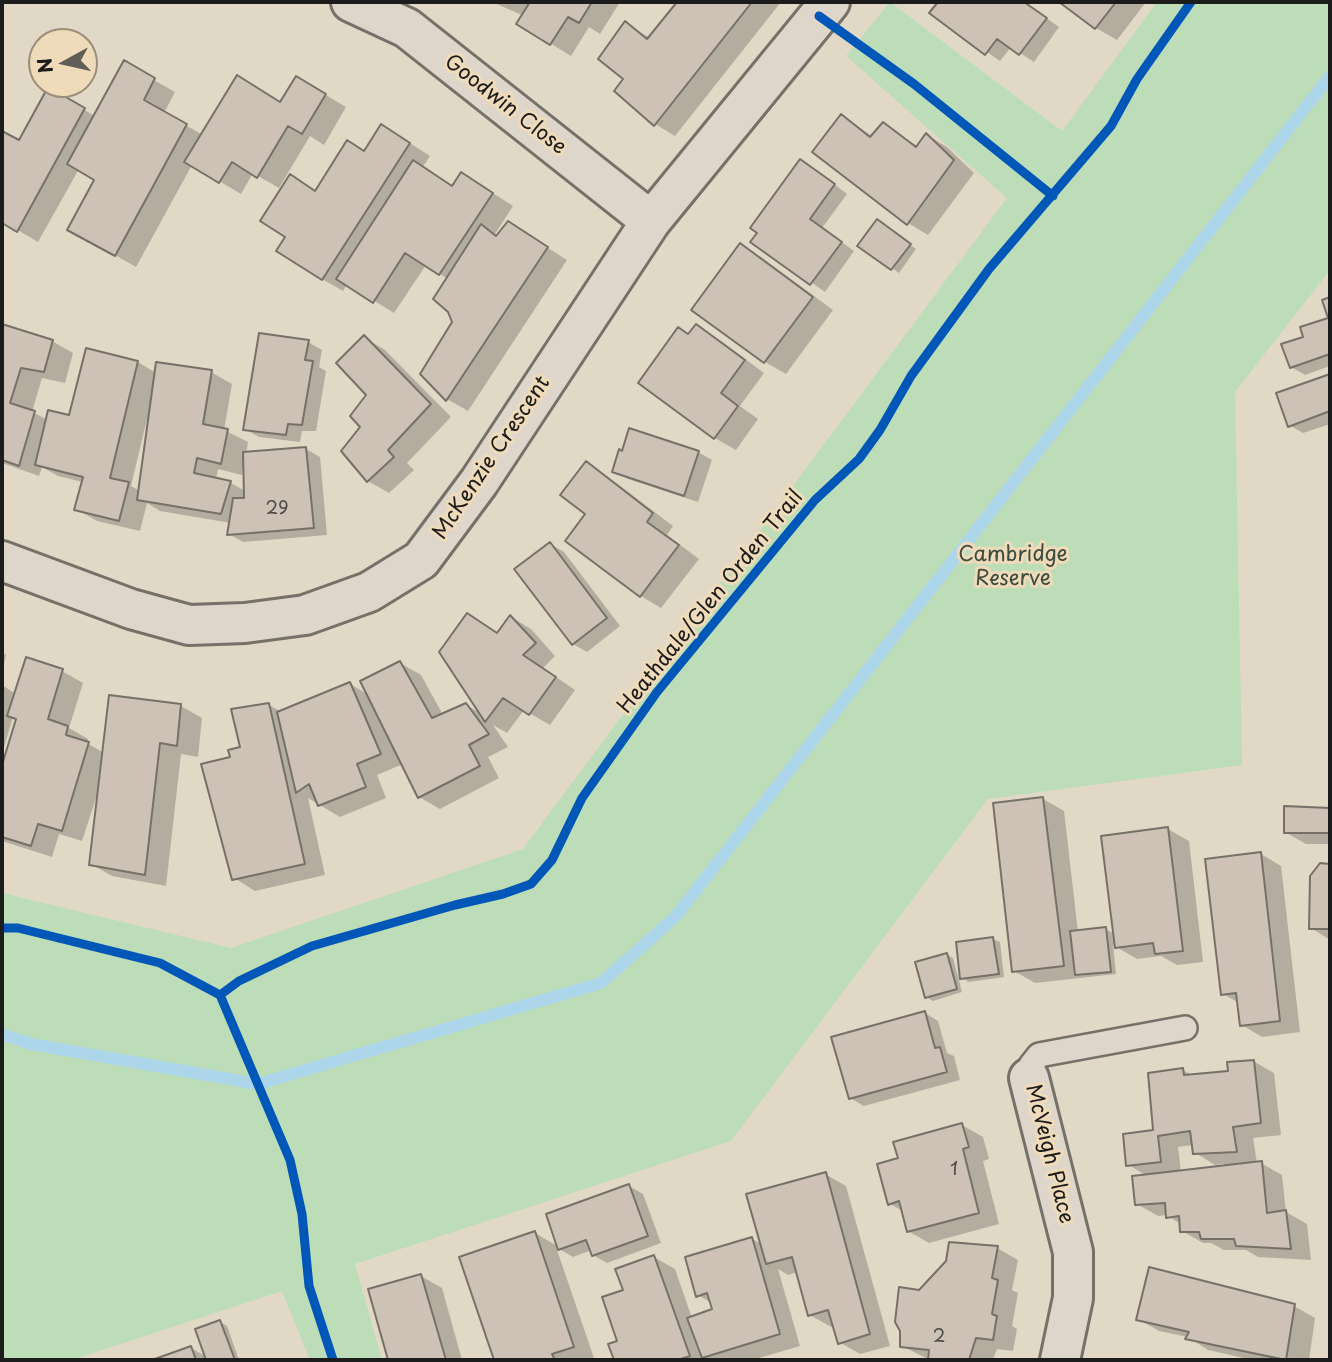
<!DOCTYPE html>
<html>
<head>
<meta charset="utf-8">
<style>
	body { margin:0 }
	#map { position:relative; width:1332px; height:1362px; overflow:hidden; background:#e2d8c6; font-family:"Playpen Sans",sans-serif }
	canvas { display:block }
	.frame { position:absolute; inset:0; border:4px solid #1c1c1c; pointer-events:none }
	.north { position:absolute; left:28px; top:28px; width:70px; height:70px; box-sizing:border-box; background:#efdbb9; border:2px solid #9b8f7a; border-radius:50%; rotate:262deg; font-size:19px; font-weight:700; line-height:28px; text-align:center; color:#1c1c1c }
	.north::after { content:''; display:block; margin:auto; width:24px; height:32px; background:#615e58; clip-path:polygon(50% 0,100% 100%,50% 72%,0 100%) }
</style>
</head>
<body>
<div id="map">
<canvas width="1332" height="1362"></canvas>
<div class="frame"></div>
<div class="north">N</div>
</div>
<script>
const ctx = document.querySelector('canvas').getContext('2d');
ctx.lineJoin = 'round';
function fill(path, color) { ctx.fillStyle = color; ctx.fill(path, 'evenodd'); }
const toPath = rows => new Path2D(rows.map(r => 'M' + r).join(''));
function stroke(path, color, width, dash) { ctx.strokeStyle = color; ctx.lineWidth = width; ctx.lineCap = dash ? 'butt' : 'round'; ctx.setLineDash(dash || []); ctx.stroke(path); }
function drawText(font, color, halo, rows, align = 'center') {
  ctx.font = font + ' "Playpen Sans",sans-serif'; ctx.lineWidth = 6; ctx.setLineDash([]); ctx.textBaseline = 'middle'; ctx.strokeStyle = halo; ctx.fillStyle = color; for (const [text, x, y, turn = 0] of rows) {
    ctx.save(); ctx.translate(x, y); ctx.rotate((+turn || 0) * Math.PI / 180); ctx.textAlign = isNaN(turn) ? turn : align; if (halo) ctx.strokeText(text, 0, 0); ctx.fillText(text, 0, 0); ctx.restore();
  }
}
const green = toPath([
	[890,2,1062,131,1157,2,1330,2,1330,270,1235,392,1242,765,988,799,731,1141,355,1264,382,1360,310,1360,282,1291,72,1360,2,1360,2,893,231,948,523,849,1007,198,846,56]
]);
const shadow = toPath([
	[492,2,620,2,600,34,589,27,571,56,519,24,524,16],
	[679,2,781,2,675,136,655,124,626,78,625,23,650,38],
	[940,2,1024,2,1059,27,1034,62,1011,47,1000,61,932,13],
	[1062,2,1146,2,1117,40,1096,28],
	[124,63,175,92,164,113,203,135,281,103,297,78,346,107,324,145,310,136,279,188,253,173,241,194,192,165,136,267,69,229,97,179,79,169,38,242,2,221,2,133,19,142,48,89,95,116],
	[842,116,873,137,883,124,919,147,927,135,947,147,974,173,928,235,908,223],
	[402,138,430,156,422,168,453,187,482,186,513,206,495,234,499,236,509,223,567,260,468,411,447,399,422,373,454,322,448,279,426,265,394,313,347,284,343,291,322,279,316,192,365,153],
	[814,169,847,194,822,228,854,251,825,292,753,241],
	[883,225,916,249,899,273,860,246],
	[741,245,761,257,833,310,786,374,765,362,693,309],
	[1330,299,1330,366,1305,375,1291,367,1305,338,1302,328,1330,319,1324,301],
	[2,326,52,341,73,353,65,383,42,378,32,412,48,420,71,417,138,362,156,373,211,372,232,384,224,430,248,442,246,454,306,449,320,457,327,535,243,542,229,534,231,523,160,511,147,503,140,531,97,521,76,509,83,482,58,476,42,467,39,476,2,463],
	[147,419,150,420,140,491,131,486],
	[243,467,245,491,231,483,216,480,218,469,242,475],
	[696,327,717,338,764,373,740,406,758,419,736,450,715,438,640,383],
	[365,338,385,350,451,417,407,463,414,470,389,493,368,481,362,427,369,395],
	[308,342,322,350,319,367,326,371,316,431,302,431,300,442,259,437,245,429],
	[1330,376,1330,424,1303,433,1289,425,1278,394],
	[698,452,712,460,698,502,628,479,614,471],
	[587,464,607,476,673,526,667,535,699,559,661,608,641,596,588,513],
	[550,544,564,552,620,626,587,652,573,644],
	[511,617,531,629,555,656,543,668,575,690,550,725,524,710,507,733,493,725,508,747,488,757,499,778,440,809,419,797,403,764,377,775,386,798,340,817,308,798,325,875,255,891,234,878,233,758,242,748,269,705,282,712,350,684,369,695,400,663,421,675,443,715,466,705,482,714,498,634],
	[2,652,6,655,2,671],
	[62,671,83,683,69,728,88,739,87,743,104,753,111,697,181,706,202,718,198,757,181,754,166,886,112,876,91,864,98,792,82,841,59,834,52,857,2,841,2,771,17,720,13,717,2,754,2,685,16,694],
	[1043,799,1064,811,1078,932,1105,929,1115,934,1168,829,1189,841,1203,962,1177,965,1161,956,1137,959,1113,945,1116,974,1035,983,1014,971],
	[1285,808,1330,810,1330,844,1306,844,1285,832],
	[1261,854,1281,866,1300,1032,1262,1037,1242,1025,1239,1003,1223,994],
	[1321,865,1330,866,1330,940,1311,928],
	[993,939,1000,942,1004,977,969,982,962,978],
	[947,954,953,958,962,992,933,1001,926,997],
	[925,1013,938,1021,947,1053,954,1056,960,1080,864,1106,850,1098],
	[1253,1061,1274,1073,1281,1135,1253,1138,1257,1163,1261,1163,1282,1175,1286,1212,1307,1224,1311,1260,1258,1257,1246,1250,1224,1250,1211,1243,1203,1243,1182,1231,1182,1225,1167,1215,1158,1216,1137,1204,1147,1176,1127,1164,1155,1132,1183,1070,1193,1076,1231,1072],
	[1193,1145,1194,1152,1215,1165,1224,1164,1224,1167,1181,1172,1178,1147],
	[962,1125,983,1137,989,1159,983,1161,999,1224,929,1243,908,1231,904,1212,889,1203,900,1159],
	[825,1174,846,1186,890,1346,860,1354,839,1342,835,1325,831,1327,810,1315,798,1272,788,1275,778,1269,800,1346,752,1360,710,1360,707,1358,707,1360,616,1360,610,1345,619,1342,625,1291,654,1257,675,1269,692,1318,714,1310,713,1304,698,1295,752,1239,762,1244],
	[629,1186,643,1194,661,1243,607,1263,593,1255,592,1250,573,1257,556,1247,594,1358,588,1360,496,1360,461,1258,535,1233,559,1247],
	[997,1248,1018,1260,1012,1290,1018,1293,1012,1326,1017,1329,1013,1351,997,1349,993,1360,930,1360,902,1346,920,1291],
	[421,1276,442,1288,462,1360,390,1360,370,1290],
	[1294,1306,1315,1318,1309,1360,1252,1360,1208,1350,1188,1337,1159,1331,1138,1319],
	[220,1322,227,1326,239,1360,157,1360,191,1348,207,1357]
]);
const stream = toPath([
	[2,1034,31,1044,258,1084,601,983,676,916,1330,76]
]);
const building = toPath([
	[530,2,592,2,579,23,568,17,550,45,516,24,530,2],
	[677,2,752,2,654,126,614,91,623,79,598,59,625,21,647,39,677,2],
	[938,2,1024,2,1047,18,1019,55,997,39,985,55,929,13,938,2],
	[1059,2,1116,2,1095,29,1059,2],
	[124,60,155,78,144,100,187,124,115,256,67,230,94,180,67,164,124,60],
	[237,75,280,102,296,76,326,94,302,134,288,126,257,178,232,162,219,183,184,162,237,75],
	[48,87,85,108,17,232,2,223,2,131,19,140,48,87],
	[841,114,870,137,883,122,916,147,926,133,954,160,907,225,812,152,841,114],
	[381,124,410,143,322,280,276,251,285,237,260,221,290,174,315,191,347,140,364,151,381,124],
	[800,159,835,184,810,219,842,242,810,285,750,242,757,233,750,228,800,159],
	[413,160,452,186,461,172,493,193,439,275,405,253,373,303,336,279,413,160],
	[877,219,911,244,891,270,857,246,877,219],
	[508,221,548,247,446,401,420,374,452,322,448,312,433,299,481,224,496,236,508,221],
	[740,243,813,297,764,363,691,310,740,243],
	[1330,297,1330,354,1290,368,1281,344,1303,337,1300,327,1328,318,1322,300,1330,297],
	[2,324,53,340,44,372,21,368,10,403,35,411,19,466,2,460,2,324],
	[696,324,745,360,721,393,738,406,714,439,638,383,678,327,688,334,696,324],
	[259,333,309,340,305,360,313,361,302,425,288,424,286,435,243,430,259,333],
	[364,335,431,404,388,450,394,457,367,482,341,451,360,427,350,416,366,395,336,363,364,335],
	[86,348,138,361,110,478,129,482,119,521,74,510,83,477,35,465,48,410,69,415,86,348],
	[156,362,212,370,203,424,228,429,221,464,197,458,194,473,231,481,221,514,137,500,156,362],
	[1330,374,1330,411,1288,427,1276,393,1330,374],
	[629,428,699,451,684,496,612,472,619,449,622,451,629,428],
	[306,447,314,528,227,535,233,498,244,498,243,452,306,447],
	[586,461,653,513,647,522,679,545,640,597,565,541,585,514,560,495,586,461],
	[550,542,607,618,572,645,514,569,550,542],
	[467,613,497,633,510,615,536,643,523,655,556,677,529,715,503,698,485,722,439,652,467,613],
	[26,657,63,669,48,719,68,726,66,735,89,742,62,831,38,824,31,846,2,837,2,765,16,719,7,716,26,657],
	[400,661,432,718,466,703,489,734,469,745,480,766,418,798,360,681,400,661],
	[350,682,381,754,357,764,366,787,318,806,309,784,296,793,277,712,350,682],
	[109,695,181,704,177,746,160,743,145,875,89,865,109,695],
	[269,703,305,864,232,880,201,764,230,757,228,750,240,747,231,709,269,703],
	[1043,797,1064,966,1012,972,993,803,1043,797],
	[1284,806,1330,808,1330,833,1284,833,1284,806],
	[1168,827,1183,951,1155,954,1153,943,1115,948,1101,836,1168,827],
	[1261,852,1280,1021,1240,1026,1236,993,1221,995,1205,859,1261,852],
	[1320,863,1330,864,1330,929,1309,929,1310,876,1320,863],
	[1106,927,1111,972,1075,975,1070,931,1106,927],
	[993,937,999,974,960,979,956,942,993,937],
	[947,953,957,989,925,998,915,962,947,953],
	[925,1011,935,1048,940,1047,947,1072,849,1099,831,1037,925,1011],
	[1254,1060,1261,1123,1233,1127,1237,1152,1193,1154,1190,1131,1158,1136,1161,1162,1126,1166,1123,1134,1153,1130,1148,1073,1183,1068,1184,1075,1228,1071,1227,1062,1254,1060],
	[962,1123,969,1147,963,1149,979,1213,907,1232,899,1201,888,1205,877,1164,898,1158,893,1142,962,1123],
	[1262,1161,1267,1213,1286,1210,1291,1249,1236,1246,1234,1239,1201,1239,1199,1232,1180,1232,1179,1216,1166,1218,1165,1203,1135,1205,1132,1176,1262,1161],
	[826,1172,870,1334,838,1344,828,1310,808,1316,792,1257,766,1264,746,1194,826,1172],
	[629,1184,648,1236,592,1256,586,1240,558,1250,546,1214,629,1184],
	[535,1231,574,1347,552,1354,555,1360,494,1360,459,1257,535,1231],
	[752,1237,780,1334,702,1358,687,1318,712,1309,707,1293,696,1297,685,1257,752,1237],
	[949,1242,998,1246,992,1278,998,1280,992,1314,997,1316,993,1340,976,1338,969,1360,928,1360,929,1350,900,1347,900,1331,895,1322,899,1287,919,1290,946,1261,949,1242],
	[654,1255,690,1356,678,1360,614,1360,608,1344,617,1341,602,1297,623,1290,615,1269,654,1255],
	[1149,1267,1295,1304,1286,1360,1185,1339,1189,1332,1136,1320,1149,1267],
	[421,1274,446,1360,388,1360,368,1289,421,1274],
	[220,1320,235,1360,206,1360,195,1329,220,1320],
	[191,1346,196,1360,152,1360,191,1346]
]);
const lane = toPath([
	[1029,1078,1031,1065,1039,1055,1185,1028]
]);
const street = toPath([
	[351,2,407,28,651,221],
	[2,561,131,609,189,625,245,623,305,615,369,592,421,560,479,482,651,221,830,2],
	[1029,1078,1073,1252,1073,1298,1060,1360]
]);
const cycleway = toPath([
	[819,16,914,84,1053,196],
	[2,928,18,928,160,963,220,995,239,981,312,946,455,905,503,894,531,884,552,860,582,798,657,692,815,500,859,459,880,430,911,376,989,269,1111,126,1137,79,1191,2],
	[220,995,290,1160,302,1214,309,1286,333,1360]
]);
const numberNames = [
	["29",277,509],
	["1",954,1170],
	["2",939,1337]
];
const streetNames = [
	["Goodwin Close",505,105,38],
	["McKenzie Crescent",492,458,-56],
	["Heathdale/Glen Orden Trail",711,602,-51],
	["McVeigh Place",1049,1154,76]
];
const parkNames = [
	["Cambridge",1013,555],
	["Reserve",1013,579]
];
fill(green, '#bcddb8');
fill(shadow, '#0003');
stroke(stream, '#aed6ea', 12);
fill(building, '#cec1b5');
stroke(building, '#757168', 2);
stroke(lane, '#757168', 28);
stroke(street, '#757168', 44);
stroke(lane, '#ded6ca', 23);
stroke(street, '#ded6ca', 38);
stroke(cycleway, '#0057b8', 9);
drawText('18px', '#4c4946', null, numberNames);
drawText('21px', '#1c1c1c', '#efdbb9', streetNames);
drawText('21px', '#3c4d40', '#efdbb9', parkNames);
</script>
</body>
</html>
